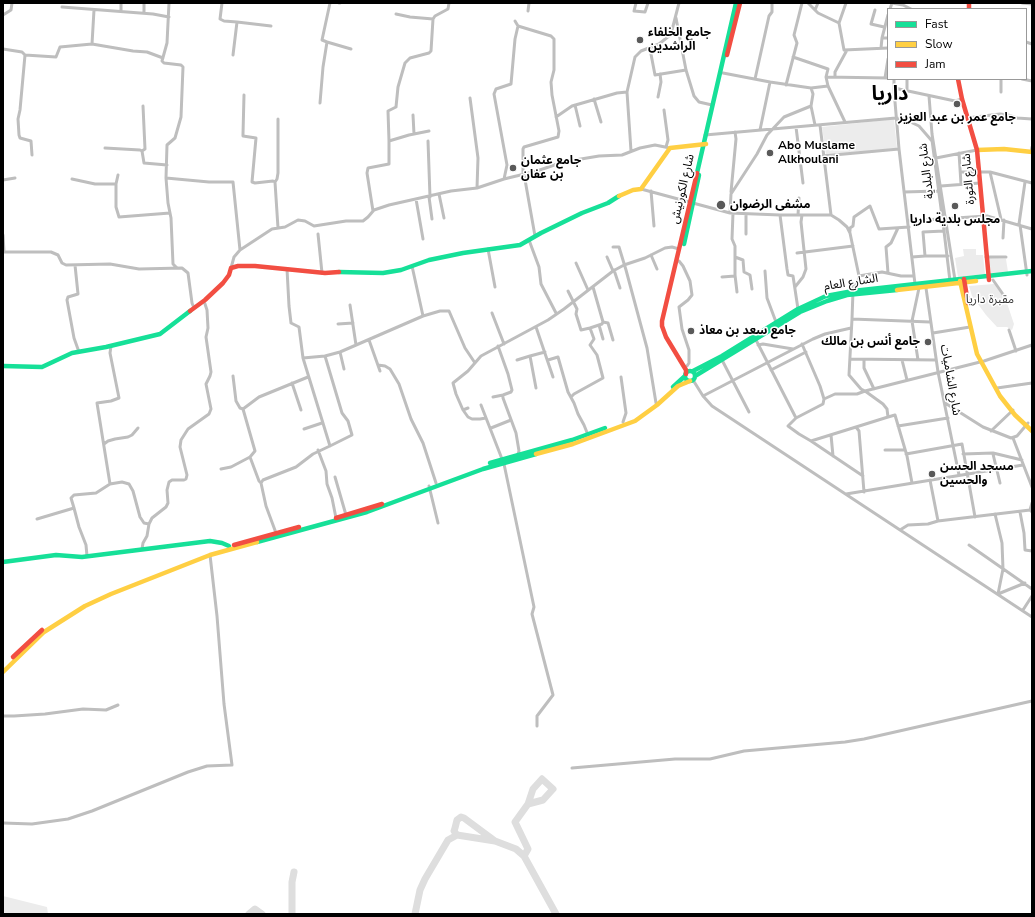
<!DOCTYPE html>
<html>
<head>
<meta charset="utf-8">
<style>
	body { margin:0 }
	#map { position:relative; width:1035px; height:917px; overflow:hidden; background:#fff; font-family:"Nunito Sans",sans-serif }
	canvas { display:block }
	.frame { position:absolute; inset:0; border:4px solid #000; pointer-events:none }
	.legend { position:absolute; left:887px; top:8px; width:140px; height:72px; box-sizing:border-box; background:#fff; border:1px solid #999; margin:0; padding:5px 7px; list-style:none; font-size:12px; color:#000 }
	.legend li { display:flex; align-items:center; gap:8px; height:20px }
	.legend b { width:20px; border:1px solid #999 }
</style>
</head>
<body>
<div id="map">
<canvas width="1035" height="917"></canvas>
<div class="frame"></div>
<ul class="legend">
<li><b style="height:5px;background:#16e098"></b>Fast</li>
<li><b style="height:5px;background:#ffcf43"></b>Slow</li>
<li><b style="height:5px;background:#f24e42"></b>Jam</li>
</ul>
</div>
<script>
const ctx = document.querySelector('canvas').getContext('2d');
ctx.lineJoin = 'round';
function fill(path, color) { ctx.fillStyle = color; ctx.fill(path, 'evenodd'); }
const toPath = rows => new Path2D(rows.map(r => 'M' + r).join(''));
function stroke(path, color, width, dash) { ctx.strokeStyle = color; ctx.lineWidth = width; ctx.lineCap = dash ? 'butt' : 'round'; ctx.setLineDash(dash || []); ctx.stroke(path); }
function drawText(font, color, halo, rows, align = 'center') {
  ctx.font = font + ' "Nunito Sans","Noto Sans Arabic",sans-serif'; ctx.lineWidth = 3; ctx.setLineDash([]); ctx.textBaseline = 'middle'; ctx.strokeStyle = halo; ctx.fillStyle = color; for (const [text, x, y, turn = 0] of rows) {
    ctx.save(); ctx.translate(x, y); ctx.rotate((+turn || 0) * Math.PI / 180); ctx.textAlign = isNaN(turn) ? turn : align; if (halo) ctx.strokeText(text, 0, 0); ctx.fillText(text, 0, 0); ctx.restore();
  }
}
const green = toPath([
	[894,119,897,148,826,155,822,127],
	[963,249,976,249,976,255,983,255,985,274,958,277,955,258,964,256],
	[989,258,1006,259,1008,272,991,274],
	[994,284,1006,300,1014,324,1012,330,1007,327,997,327,986,315,972,296,969,286],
	[3,896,47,907,48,914,3,914]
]);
const taxiway = toPath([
	[542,779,553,789,543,800,528,804,533,789,542,779],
	[457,835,454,831,455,828,457,820,461,817,464,818,495,841],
	[524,856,528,849,515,822,528,804],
	[249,914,255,909,262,914],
	[292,914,292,882,294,872],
	[415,914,420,890,425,879,448,840,457,835,495,841,516,849,524,856,556,914]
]);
const street = toPath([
	[169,3,167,43,162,61,164,63,181,65,183,67,181,117,175,138,167,145,166,178,168,203,171,218,173,264,177,268],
	[222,3,220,19,224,21,237,22,233,55],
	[339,3,340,3],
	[636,3,634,11,645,12,648,3],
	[808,3,818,13,839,23],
	[846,3,839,23,844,50,888,48],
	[892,3,903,5,911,9],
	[1022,3,1032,4],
	[62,7,153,14,169,17],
	[890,9,892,3],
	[815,10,818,3],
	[875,10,871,24,884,27],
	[121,11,121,3],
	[528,11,529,3],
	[144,13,144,3],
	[396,14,410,17,433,19],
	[3,15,11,10,12,3],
	[676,18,686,70,694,96,699,102,712,105],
	[237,22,271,26],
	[518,26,551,36,554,39,554,70,551,82,552,95,559,131,558,137,524,147,523,149,523,175],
	[882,38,888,38],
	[327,42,351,49],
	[1026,42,1032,44],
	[92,44,94,10],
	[881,48,882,38,888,15],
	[3,49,22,52,25,55,20,110,18,119,19,135,20,138,31,141,32,155],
	[650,49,655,75,686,70],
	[25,55,56,57,60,47,92,44,133,51,147,52,163,58],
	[793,57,828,69,826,77,828,86,845,122],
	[723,73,770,82,811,88],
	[826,77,888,78],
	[835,77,835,72,847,50],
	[885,78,888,59],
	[755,79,769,16,772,12,772,3],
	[894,79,894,90,899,149,915,284],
	[1001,79,1001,92],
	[1022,79,1032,81],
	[786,85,797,43,794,35,802,3],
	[894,88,955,101,962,99],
	[907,90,907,79],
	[244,95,243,134,243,136,256,138,252,182,255,183,273,181,275,182,278,228],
	[929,96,932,134,955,280],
	[658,97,661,82,660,74],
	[470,98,478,158,477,188],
	[594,99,601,122],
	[320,103,323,67,327,42,322,40,330,3],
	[575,105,580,126],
	[664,110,668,140,666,147],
	[413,115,414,134],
	[556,117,572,106,617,93,627,92],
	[967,118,1000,114,1008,115,1017,118,1032,119],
	[815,125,811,106,813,94,811,88,828,86],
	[820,125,831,215],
	[796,127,803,183],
	[760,130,770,82],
	[705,135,896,118,904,119,919,126,932,141],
	[932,140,944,231,950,281],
	[389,141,388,111,396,107,398,87,405,63,410,58,429,53,431,51,433,19,435,16,448,9,449,3],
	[428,141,430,197],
	[105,148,140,150,142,151,144,163,167,165],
	[142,151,145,149,143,106],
	[631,151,627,92,635,57,641,51,659,44,669,36,672,30,679,3],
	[1031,152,1032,147],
	[959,153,961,184],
	[823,156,899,149],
	[936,158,977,150],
	[961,172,990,172,1032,183],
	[990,172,1001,219],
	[524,174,535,236],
	[166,178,209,182,233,182,240,250],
	[72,179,95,184,116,184,116,207,119,217,170,213],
	[504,179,507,165,494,94,496,89,511,84,515,39,518,26,515,21],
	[3,180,15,178],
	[275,182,277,179,278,173,278,119],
	[116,184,118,175],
	[941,186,980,183],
	[641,189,730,213,780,215,831,215,839,220,847,227,850,233,859,276,858,281,853,287,853,291,852,319,849,375,861,389,865,391,984,361,1032,345],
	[651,191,654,226],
	[731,192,736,139,735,132],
	[904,192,938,191],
	[439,194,444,218],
	[429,197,432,219],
	[416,199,423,239],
	[373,211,367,173,368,168,389,164,389,141,409,135,429,131],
	[730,213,731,194,757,154,767,135,784,117,811,106],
	[733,213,732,239,735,246,735,275,737,292],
	[746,214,746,234],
	[780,215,787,269,788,275,793,276,798,309],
	[798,215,799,198],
	[908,221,987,216,1032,229],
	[1019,224,1025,182],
	[1020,225,1027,275],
	[850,231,850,228,853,226,854,217,870,206,879,229,909,227],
	[318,234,322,273],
	[3,235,4,252],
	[1003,238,1004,220],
	[529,240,539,267,541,284,556,313],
	[613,247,619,247,626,270,647,348,656,403],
	[488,249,495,287],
	[3,252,51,252,58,255,62,263,66,265,110,264,139,269,182,268,188,273,192,303,194,308],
	[797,253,853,246],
	[651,255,657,269],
	[925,256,923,232,944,231],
	[607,257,613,271],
	[735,257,743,260,744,272,750,275,752,289],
	[912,257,925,256,948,256],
	[986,257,1006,257],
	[679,261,683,266,690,281,692,295,688,300,679,307,682,329,689,350,689,363,687,366],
	[576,263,588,290],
	[75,265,78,294,68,297,67,300,74,338,79,352],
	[412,266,423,316],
	[231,268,234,257,240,250,272,229,285,227,298,220,305,221,314,226,346,221,363,221,368,217,374,210,389,205,451,191,477,188,504,179,537,171,563,162,599,156,622,155,640,148,655,145,670,148],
	[287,269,289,306,291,323,299,327,303,358,325,356,340,352,423,316,440,311,449,311,465,348,475,363],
	[614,270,620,288],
	[765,271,767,298,776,322],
	[888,273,886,247,891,243,898,228],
	[859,276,882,272,901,276,914,276],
	[722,277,735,276],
	[993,280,1007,300],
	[795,287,803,277,806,269,801,222,802,215],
	[926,288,938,372,959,475],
	[568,291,577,309,576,314,581,330,590,328],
	[350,305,356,345],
	[492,313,504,344],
	[852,319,930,322],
	[603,322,608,323,613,340],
	[338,324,353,323],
	[599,325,603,339],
	[536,327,553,377],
	[1009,330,1016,351],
	[933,333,970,327],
	[369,340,380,371],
	[756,340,796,418],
	[802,344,820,386,824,399],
	[758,345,763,344,793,349],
	[340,352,344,369],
	[303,358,330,446],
	[850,359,936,360],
	[517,360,530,356],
	[548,360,558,357,568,392,574,403,578,414,584,425,588,435],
	[722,360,749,412],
	[864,360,864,368,874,389],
	[902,360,907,380],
	[918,360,912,321,919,288],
	[378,365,385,366,390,369,399,384,411,419,423,443,436,483],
	[771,370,806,352],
	[621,377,626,413,623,422],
	[693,380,703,396,712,406,1032,617],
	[292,383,301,410],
	[536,388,530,356,545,352],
	[997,388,1032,383],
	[503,395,503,398,516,433,519,451,518,454],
	[703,396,813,339,825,334,851,328],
	[493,397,503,395,511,392,512,390,508,374,498,346],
	[571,397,574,394,603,378,597,355,590,345,594,339,590,328,602,324,603,322,593,287],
	[945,403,983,427,1011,438,1017,436,1028,423],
	[481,405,502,459],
	[468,408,463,410,456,394,453,383,468,371,481,356,548,320,564,309,613,271,624,265,645,258,665,248,672,247,679,249],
	[243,409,259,397,308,377],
	[463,410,468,417,472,419,480,419,486,418],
	[898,426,948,418],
	[856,427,888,417],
	[491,428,511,420],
	[304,429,322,423],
	[991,431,1013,410],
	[831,435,833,456],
	[1013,438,1032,487],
	[811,441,863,476],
	[104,444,108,441,115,439,128,437,132,435,138,428],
	[318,450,326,471,327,484,332,498,336,518],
	[885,450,905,450],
	[906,454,962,444,975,517],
	[963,454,993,453,1022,460],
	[993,454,1000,483],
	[250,457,259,481,261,483,266,506,276,533],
	[504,464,534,607,532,614,553,695,537,716,537,726],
	[221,469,231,467,250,457,255,451,243,409,240,408,236,401,233,376],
	[335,477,346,515],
	[930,480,938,521],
	[261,483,263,480,296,467,313,454,332,445,352,435,348,421,342,413,325,356],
	[110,484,122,482,129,484,133,491,140,517,144,523,149,524,147,536,143,543,142,549],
	[429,486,438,523],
	[864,492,859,431,856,427,811,441,799,434,788,426,796,418,823,404,824,399,835,394,857,394,865,391,883,404,887,409,888,417,895,415,907,456,912,483],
	[846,494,1023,465],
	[74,508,79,527,86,545,87,556],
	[1030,510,1032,503],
	[1020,512,1024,533,1025,550,1032,551],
	[995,514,1002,543,1003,569,998,594],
	[37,519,74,508,71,498,74,495,96,493,110,484,97,403,111,401,119,398,110,353,111,346],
	[149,524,152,518,166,507,168,503,167,490,169,482,172,480,184,480,186,479,187,475,180,447,181,440,188,429,209,414,211,409,206,384,210,376,211,372,206,337,208,328,207,310,204,301],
	[900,530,908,525,928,524,938,521,1030,510,1032,512],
	[969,545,1032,589],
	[998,594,1025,583],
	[1023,610,1032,596],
	[3,716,14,716,45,714,83,709,106,710,118,705],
	[572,768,675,759,710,759,744,751,845,742,864,739,1032,701],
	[3,823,32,824,68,819,92,811,188,772,207,766,232,765,224,704,217,616,210,555]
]);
const fast = toPath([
	[697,173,736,3],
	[684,244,699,175],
	[339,272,383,273,401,270,429,260,463,253,520,245,541,233,582,213,608,203,619,196],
	[3,366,42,367,72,353,106,347,160,334,190,311],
	[693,371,722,356,798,309,826,296,853,291,1032,271],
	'685 376a5 5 0 1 1 10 0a5 5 0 1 1-10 0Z',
	[695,376,800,312,827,301,847,295,897,290],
	[673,387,685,376],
	[490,463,572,440,605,428],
	[257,542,367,512,483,469,536,454],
	[3,562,56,555,82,557,210,541,222,543,229,546]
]);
const slow = toPath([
	[977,150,1004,149,1032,152],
	[619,196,633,190,641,189,670,148,706,144],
	[960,281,977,354,1000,396,1015,415,1032,431],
	[897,290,976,281],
	[536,454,573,444,635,421,657,405,678,386,690,381],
	[3,672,44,632,85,606,111,594,210,555,257,542]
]);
const jam = toPath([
	[969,3,969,9],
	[727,55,740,3],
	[958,79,962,99,977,150,989,280],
	[964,279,968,303],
	[190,311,205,300,223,283,229,275,231,268,238,266,255,266,325,273,339,272],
	[686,374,686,370,666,337,662,326,662,321,697,173],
	[336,518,382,504],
	[234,545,299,527],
	[13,657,42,630]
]);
const markers = [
	[640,40,4,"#595959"],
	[957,104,4,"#595959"],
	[770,153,4,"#595959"],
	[513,168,4,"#595959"],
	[721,205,5,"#595959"],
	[955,206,4,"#595959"],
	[691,331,4,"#595959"],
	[928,342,4,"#595959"],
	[932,474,4,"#595959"]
];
const poiNames = [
	["جامع الخلفاء",648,33],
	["الراشدين",648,47],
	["جامع عمر بن عبد العزيز",957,118,"center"],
	["Abo Muslame",778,146],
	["Alkhoulani",778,160],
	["جامع عثمان",521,161],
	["بن عفان",521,175],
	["مشفى الرضوان",730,205],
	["مجلس بلدية داريا",955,220,"center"],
	["جامع سعد بن معاذ",699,331],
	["جامع أنس بن مالك",920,342,"right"],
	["مسجد الحسن",940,467],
	["والحسين",940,481]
];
const streetNames = [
	["شارع البلدية",927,171,-97],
	["شارع الثورة",969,179,-95],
	["شارع الكورنيش",683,189,-77],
	["الشارع العام",851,283,-9],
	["شارع الشاميات",950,380,80]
];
const parkNames = [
	["مقبرة داريا",990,300]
];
const townNames = [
	["داريا",890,95]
];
fill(green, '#ececec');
stroke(taxiway, '#dedede', 7);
stroke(street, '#bebebe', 3);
stroke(fast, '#16e098', 4.5);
stroke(slow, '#ffcf43', 4.5);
stroke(jam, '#f24e42', 4.5);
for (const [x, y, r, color] of markers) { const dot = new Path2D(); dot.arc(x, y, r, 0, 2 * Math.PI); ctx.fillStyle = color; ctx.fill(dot); stroke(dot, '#fff', 1.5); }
drawText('bold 12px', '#000', '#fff', poiNames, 'left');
drawText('12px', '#000', '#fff', streetNames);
drawText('12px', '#333', '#fff', parkNames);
drawText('bold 20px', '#000', '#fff', townNames);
</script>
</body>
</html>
